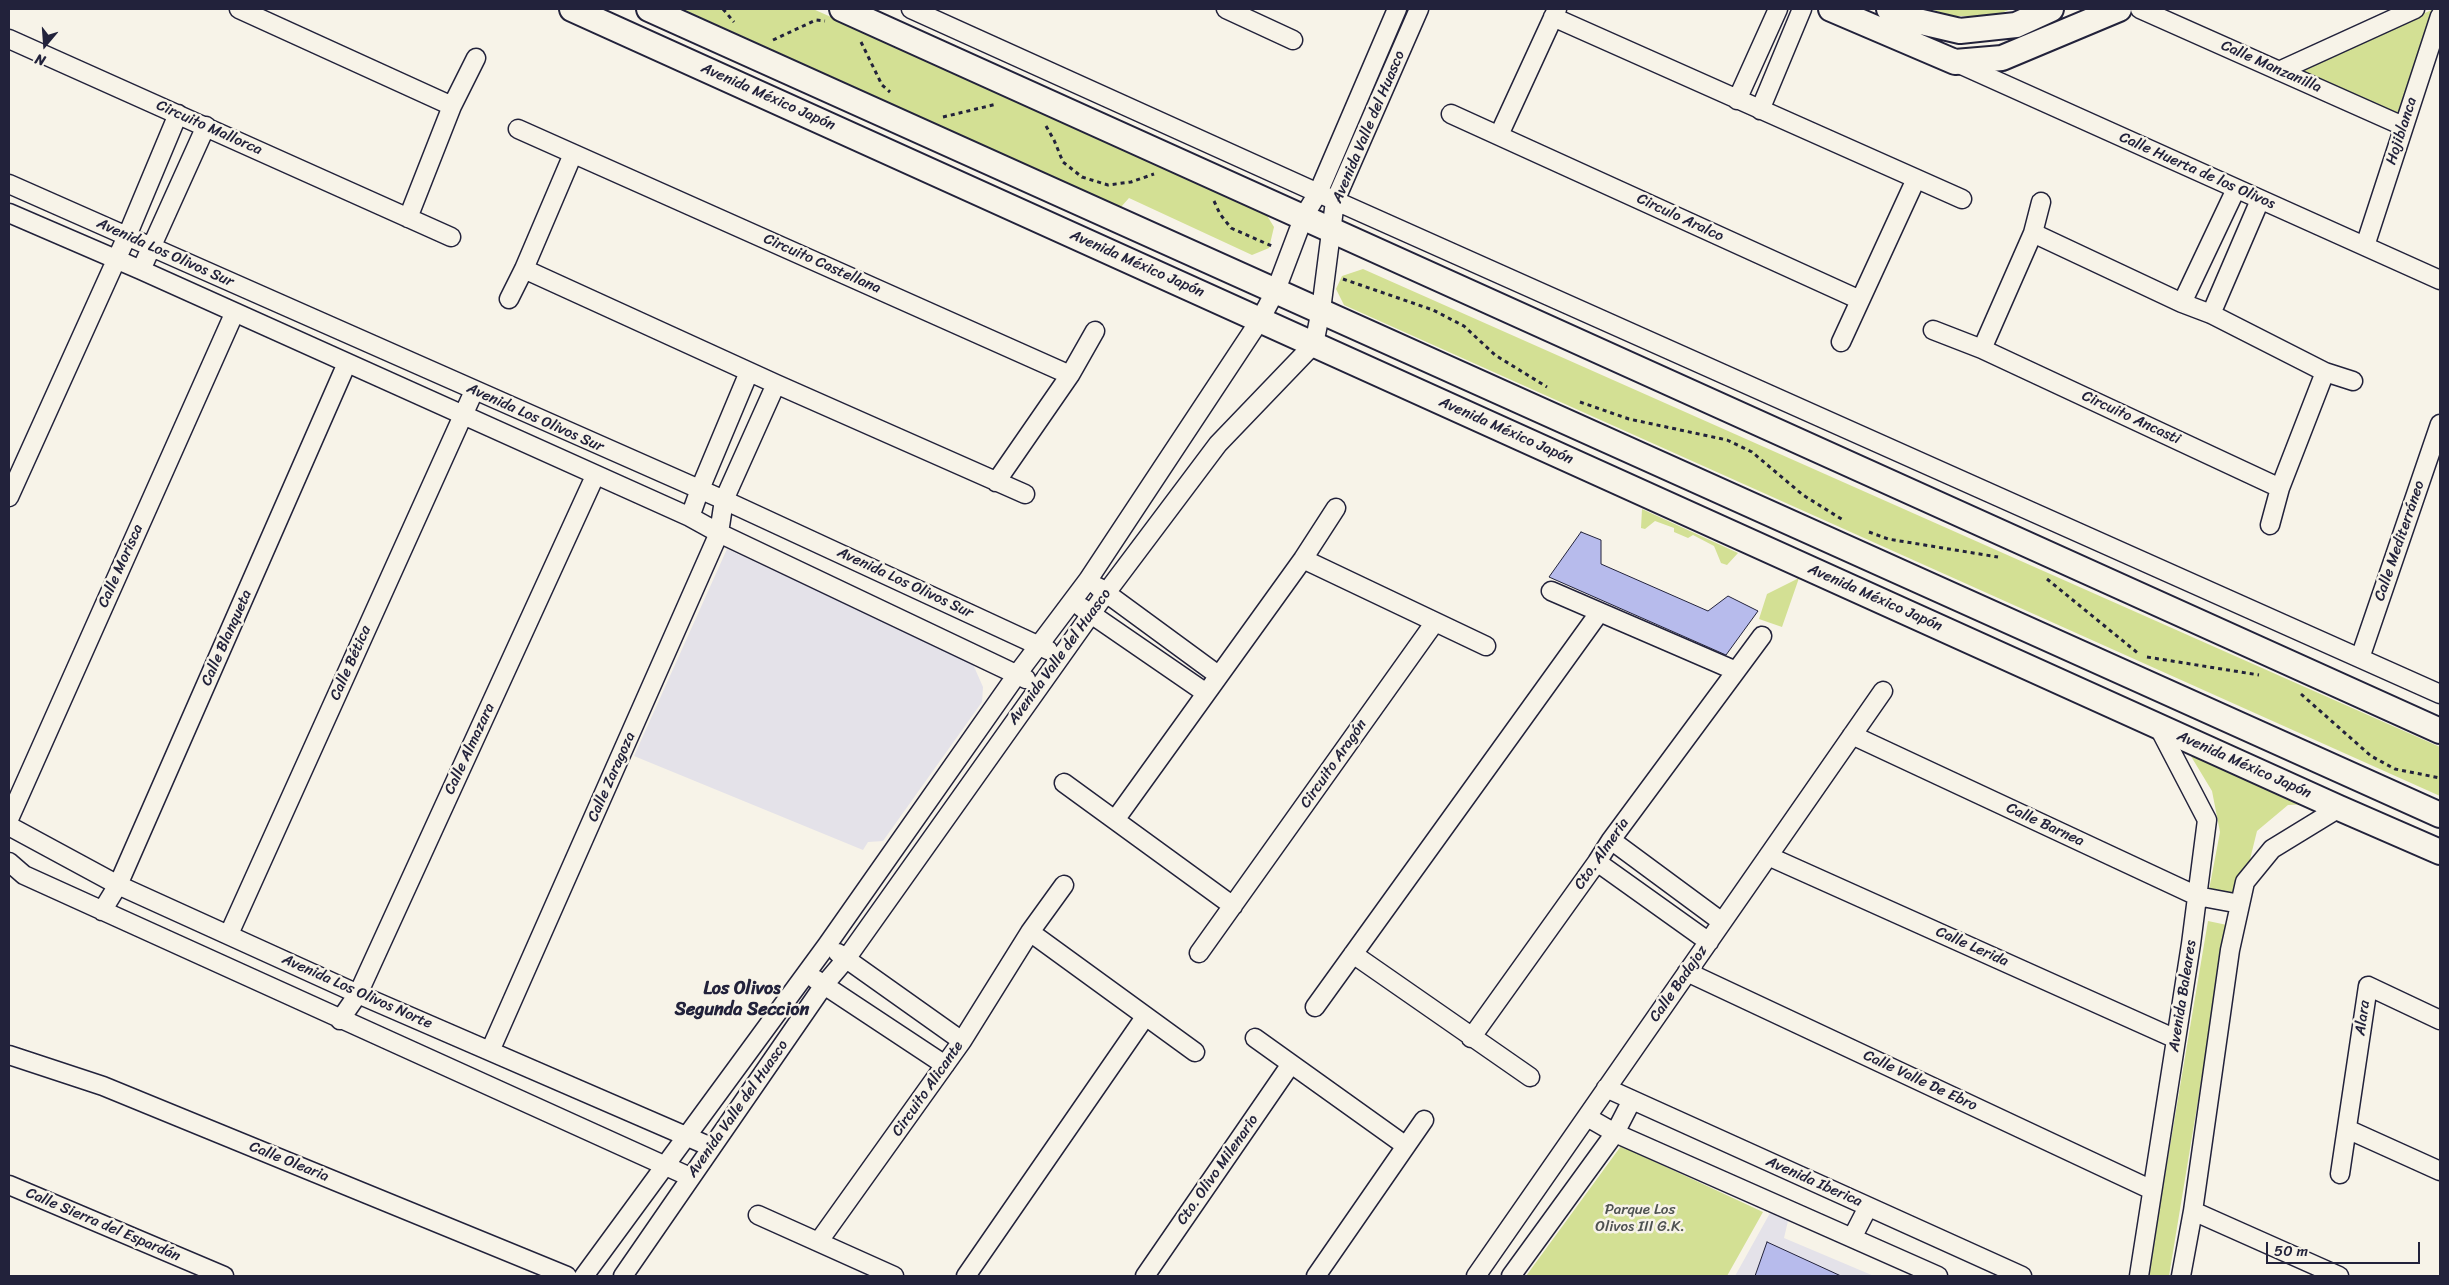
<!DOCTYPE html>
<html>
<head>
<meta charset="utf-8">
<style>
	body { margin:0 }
	#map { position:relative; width:2449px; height:1285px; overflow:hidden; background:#f7f3e8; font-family:Sriracha,sans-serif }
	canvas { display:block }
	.frame { position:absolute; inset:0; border:10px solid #22223b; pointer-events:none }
	.north { position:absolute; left:20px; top:20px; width:50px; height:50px; -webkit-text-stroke:4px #f7f3e8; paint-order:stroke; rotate:198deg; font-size:14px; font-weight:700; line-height:20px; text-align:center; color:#22223b }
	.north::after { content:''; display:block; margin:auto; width:18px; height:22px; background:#22223b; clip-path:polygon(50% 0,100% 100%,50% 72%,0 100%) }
	.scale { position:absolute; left:2266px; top:1242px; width:154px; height:22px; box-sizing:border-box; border:2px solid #22223b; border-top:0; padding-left:6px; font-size:15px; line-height:18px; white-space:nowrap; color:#22223b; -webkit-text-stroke:4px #f7f3e8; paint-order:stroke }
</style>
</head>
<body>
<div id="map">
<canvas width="2449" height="1285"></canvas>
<div class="frame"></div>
<div class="north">N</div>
<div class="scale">50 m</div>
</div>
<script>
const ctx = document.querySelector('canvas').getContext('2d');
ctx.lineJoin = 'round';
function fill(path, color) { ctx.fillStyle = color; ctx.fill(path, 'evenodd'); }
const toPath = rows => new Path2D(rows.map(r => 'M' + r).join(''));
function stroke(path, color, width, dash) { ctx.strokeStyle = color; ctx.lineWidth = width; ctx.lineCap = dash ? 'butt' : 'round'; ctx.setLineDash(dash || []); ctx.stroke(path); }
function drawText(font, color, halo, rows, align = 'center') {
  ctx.font = font + ' Sriracha,sans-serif'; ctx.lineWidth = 5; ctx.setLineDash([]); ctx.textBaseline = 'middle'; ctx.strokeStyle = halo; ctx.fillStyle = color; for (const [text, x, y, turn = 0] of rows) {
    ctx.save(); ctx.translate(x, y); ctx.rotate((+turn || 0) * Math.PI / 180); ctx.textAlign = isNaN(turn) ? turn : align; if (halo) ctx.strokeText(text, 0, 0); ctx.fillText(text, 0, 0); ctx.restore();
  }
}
const built = toPath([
	[727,549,972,662,983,687,982,702,883,841,868,842,863,850,634,756],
	[1770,1213,1788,1221,1784,1238,1874,1276,1735,1276]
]);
const green = toPath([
	[682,9,813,9,1263,209,1274,227,1269,248,1252,255,1129,198,1121,207],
	[1931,9,2011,9,1994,16,1949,16],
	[2434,9,2398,115,2294,70],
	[1363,269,2440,747,2440,796,1344,305,1336,289,1342,276],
	[1642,509,1738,553,1727,565,1721,563,1714,546,1693,535,1688,538,1674,532,1674,528,1655,521,1645,529,1641,528],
	[1799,578,1782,627,1759,619,1767,594],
	[2186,748,2310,804,2288,805,2257,831,2241,896,2209,890,2220,832,2212,791],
	[2208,921,2227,925,2169,1276,2148,1276],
	[1621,1146,1763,1212,1727,1276,1526,1276]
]);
const building = toPath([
	[1581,532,1601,540,1601,564,1708,611,1728,596,1758,611,1726,655,1549,577,1581,532],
	[1767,1242,1841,1276,1755,1276,1767,1242]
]);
const path = toPath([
	[723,9,734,22],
	[773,40,816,20,825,21],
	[861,42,882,85,890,92],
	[943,117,997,104],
	[1046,126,1054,140,1063,162,1082,177,1108,185,1131,182,1154,174],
	[1214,201,1220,214,1231,228,1274,247],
	[1343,279,1433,310,1464,326,1495,355,1547,387],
	[1580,402,1629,419,1727,440,1752,452,1803,495,1843,520],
	[1869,532,1888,539,1998,557],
	[2047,579,2139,654],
	[2147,657,2259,675],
	[2301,694,2371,756,2395,769,2440,778]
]);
const street = toPath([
	[239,9,452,106],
	[911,9,1318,193,2440,694],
	[1226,9,1293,40],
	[2140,9,2403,126],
	[1553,17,1962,199],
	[9,39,451,237],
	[1957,63,2440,280],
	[2279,71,2415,9],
	[1737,100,1778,9],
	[1760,110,1802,9],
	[1451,114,1860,300],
	[518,129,1070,375],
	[1499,135,1557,9],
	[9,184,724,500,1048,650],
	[9,213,141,270,690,517,719,533,1026,679],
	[408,218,452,106,476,58],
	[2033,233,2182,303,2211,314,2325,372,2353,381],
	[2365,246,2440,16],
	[524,269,776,384,1025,494],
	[141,270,206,126],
	[509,299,524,269,573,154],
	[2182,303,2236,189],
	[2211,314,2260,200],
	[1933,330,1982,349,2280,488],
	[1841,342,1916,179],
	[1982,349,2033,233,2041,202],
	[996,482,1070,375,1095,331],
	[9,497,127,236,178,114],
	[690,517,700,489,749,372],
	[2270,525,2280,488,2325,372],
	[1303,559,1486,646],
	[1098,587,1218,675],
	[1551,591,1736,671],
	[1081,607,1206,693],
	[2360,658,2440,424],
	[1852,735,2197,896,2240,904],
	[1064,783,1233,906],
	[9,819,234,314],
	[1115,820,1303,559,1336,508],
	[9,826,118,885,358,994,711,1147],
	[1611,840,1722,922],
	[1768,856,2176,1039],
	[9,862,24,875,690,1177],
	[1597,862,1709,942],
	[102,911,118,885,347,363],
	[1030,932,1195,1052],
	[229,934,474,391],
	[838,953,962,1041],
	[1199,953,1435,622],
	[1353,954,1530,1077],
	[1687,972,2152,1190],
	[815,979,945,1065],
	[1315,1007,1599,613],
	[340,1020,358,994,595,476],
	[1255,1038,1406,1146],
	[1471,1038,1597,862,1611,840,1762,636],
	[490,1051,719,533,724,500,776,384],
	[9,1055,103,1086,567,1276],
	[1606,1088,2022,1276],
	[1587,1117,1615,1133,1938,1276],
	[2347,1129,2440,1171],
	[2340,1174,2368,986,2440,1020],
	[9,1185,224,1276],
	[2193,1211,2339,1276],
	[758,1215,894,1276],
	[1852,1238,1868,1207],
	[819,1241,962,1041,1030,932,1064,885],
	[584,1276,827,945,1018,673,1088,580,1260,320,1276,290,1304,216,1318,193,1397,9],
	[623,1276,824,985,846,959,1106,593,1218,444,1314,344,1321,310,1335,201,1419,9],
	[966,1276,1145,1017],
	[1145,1276,1291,1064],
	[1316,1276,1424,1120],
	[1476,1276,1883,691],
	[1511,1276,1615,1133,1632,1100],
	[2139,1276,2191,944,2207,820,2158,726],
	[2181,1276,2193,1211,2230,950,2245,882,2272,849,2339,808]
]);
const secondary = toPath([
	[572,9,2339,808,2440,852],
	[649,9,2440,815],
	[842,9,2440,731],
	[1831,9,1955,62,2002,58,2119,9],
	[1889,9,1913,20,1960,31,2016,25,2051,9]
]);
const streetNames = [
	["Calle Manzanilla",2271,67,24],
	["Avenida México Japón",768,97,24],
	["Avenida Valle del Huasco",1369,127,-67],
	["Circuito Mallorca",209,128,24],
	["Hojiblanca",2402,131,-72],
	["Calle Huerta de los Olivos",2197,171,24],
	["Circulo Aralco",1680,218,25],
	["Avenida Los Olivos Sur",165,253,24],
	["Circuito Castellana",822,264,24],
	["Avenida México Japón",1137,264,24],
	["Avenida Los Olivos Sur",535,418,24],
	["Circuito Ancasti",2131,418,25],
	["Avenida México Japón",1506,431,24],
	["Calle Mediterráneo",2400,541,-71],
	["Calle Morisca",121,566,-66],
	["Avenida Los Olivos Sur",905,583,25],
	["Avenida México Japón",1875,598,24],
	["Calle Blanqueta",227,638,-66],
	["Avenida Valle del Huasco",1060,657,-54],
	["Calle Bética",351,663,-66],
	["Calle Almazara",470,749,-65],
	["Circuito Aragón",1334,764,-55],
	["Avenida México Japón",2244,765,24],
	["Calle Zaragoza",612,777,-66],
	["Calle Barnea",2045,825,25],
	["Cto. Almeria",1602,854,-55],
	["Calle Lerida",1972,947,24],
	["Calle Badajoz",1679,984,-55],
	["Avenida Los Olivos Norte",357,992,24],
	["Avenida Baleares",2183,996,-81],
	["Alara",2363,1018,-82],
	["Calle Valle De Ebro",1920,1081,25],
	["Circuito Alicante",928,1089,-55],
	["Avenida Valle del Huasco",738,1109,-55],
	["Calle Olearia",289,1162,22],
	["Cto. Olivo Milenario",1218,1170,-55],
	["Avenida Iberica",1814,1182,24],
	["Calle Sierra del Espardán",103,1225,23]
];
const parkNames = [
	["Parque Los",1640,1210],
	["Olivos III G.K.",1640,1227]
];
const quarterNames = [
	["Los Olivos",742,989],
	["Segunda Seccion",742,1010]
];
fill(built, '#e4e2e9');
fill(green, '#d3e094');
fill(building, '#b7bbec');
stroke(building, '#22223b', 1);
stroke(street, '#22223b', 21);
stroke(secondary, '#22223b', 28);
stroke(path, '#22223b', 3, [4, 4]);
stroke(street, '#f7f3e8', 18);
stroke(secondary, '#f7f3e8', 24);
drawText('15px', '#22223b', '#f7f3e8', streetNames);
drawText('15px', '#4e5251', '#f7f3e8', parkNames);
drawText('bold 18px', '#22223b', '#f7f3e8', quarterNames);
</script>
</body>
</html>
